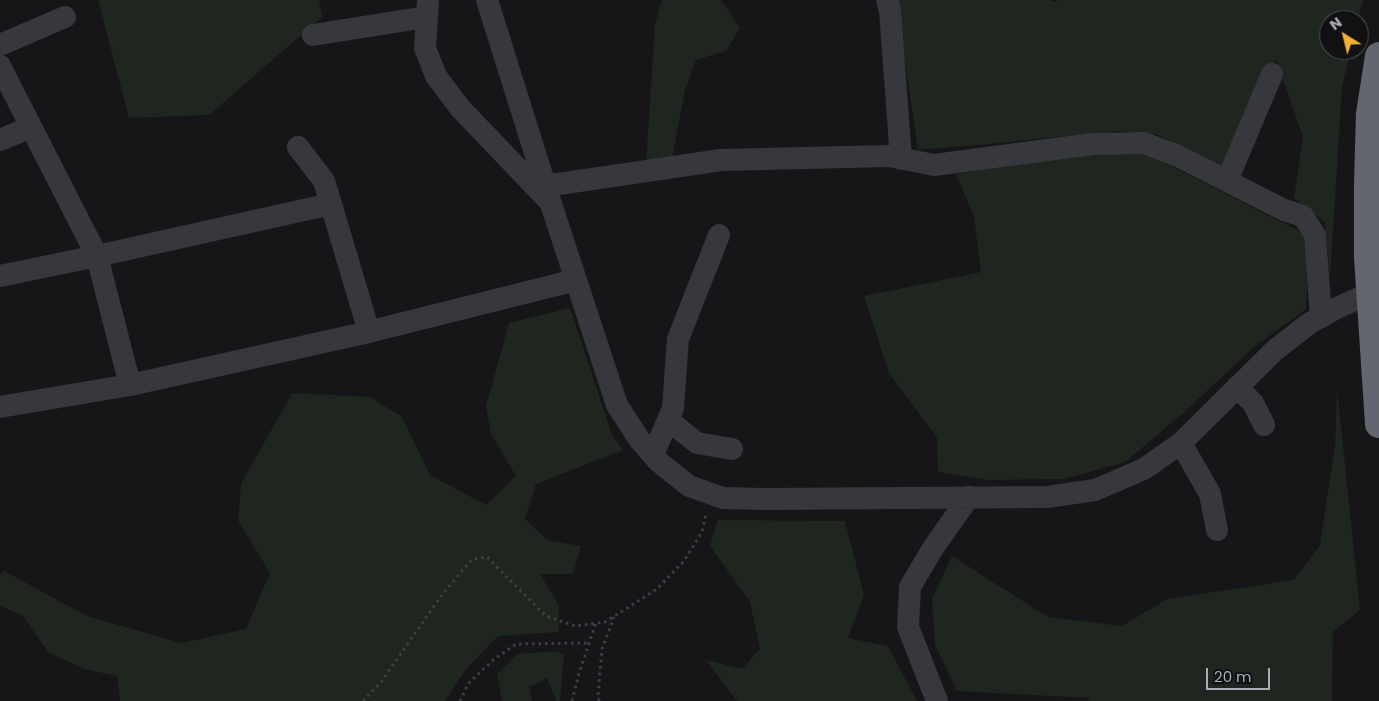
<!DOCTYPE html>
<html>
<head>
<meta charset="utf-8">
<style>
	body { margin:0 }
	#map { position:relative; width:1379px; height:701px; overflow:hidden; background:#161618; font-family:Poppins,sans-serif }
	canvas { display:block }
	.north { position:absolute; left:1319px; top:10px; width:50px; height:50px; box-sizing:border-box; background:#111113; border:1px solid #4d4f55; border-radius:50%; rotate:324deg; font-size:14px; font-weight:700; line-height:20px; text-align:center; color:#a8adb8 }
	.north::after { content:''; display:block; margin:auto; width:18px; height:22px; background:#f2b134; clip-path:polygon(50% 0,100% 100%,50% 72%,0 100%) }
	.scale { position:absolute; left:1206px; top:668px; width:64px; height:22px; box-sizing:border-box; border:2px solid #a8adb8; border-top:0; padding-left:6px; font-size:15px; line-height:18px; white-space:nowrap; color:#a8adb8; -webkit-text-stroke:4px #111113; paint-order:stroke }
</style>
</head>
<body>
<div id="map">
<canvas width="1379" height="701"></canvas>
<div class="north">N</div>
<div class="scale">20 m</div>
</div>
<script>
const ctx = document.querySelector('canvas').getContext('2d');
ctx.lineJoin = 'round';
function fill(path, color) { ctx.fillStyle = color; ctx.fill(path, 'evenodd'); }
const toPath = rows => new Path2D(rows.map(r => 'M' + r).join(''));
function stroke(path, color, width, dash) { ctx.strokeStyle = color; ctx.lineWidth = width; ctx.lineCap = dash ? 'butt' : 'round'; ctx.setLineDash(dash || []); ctx.stroke(path); }
const green = toPath([
	[98,0,319,0,322,17,209,115,129,118],
	[662,0,721,0,740,28,726,51,696,60,685,90,672,158,646,163,655,25],
	[894,0,1049,0,1054,2,1058,0,1363,0,1358,20,1329,20,1329,50,1351,50,1342,87,1330,279,1325,223,1294,198,1303,137,1276,59,1223,169,1156,134,1116,131,1000,143,918,150,902,41],
	[1103,152,1148,154,1301,232,1309,249,1306,309,1253,348,1181,415,1125,462,1064,479,988,480,938,472,937,438,889,373,864,296,981,272,974,216,956,174],
	[570,308,612,435,623,450,536,484,525,519,547,540,581,546,573,574,540,574,559,605,559,632,498,636,466,669,445,701,120,701,117,676,84,669,48,652,23,616,0,606,0,575,4,571,87,616,181,643,246,629,270,573,238,520,241,484,292,393,370,397,402,417,430,475,486,505,516,476,491,434,486,406,509,323],
	[1337,388,1360,610,1333,632,1332,701,1089,701,1088,698,957,691,935,645,932,599,952,556,1048,617,1122,626,1167,599,1294,580,1320,545,1335,446],
	[718,520,845,521,864,595,848,638,888,646,917,701,737,701,706,660,742,669,760,649,750,602,710,546],
	[557,651,564,655,560,701,556,701,547,678,529,687,532,701,502,701,497,674,518,654]
]);
const path = toPath([
	[363,701,381,682,441,596,472,559,487,557,546,616,575,626,605,622,657,589,684,561,702,532,706,514],
	[460,701,468,684,493,660,516,644,589,643],
	[572,701,579,673,596,623],
	[599,701,598,695,602,649,614,617]
]);
const minor = toPath([
	[428,0,425,48,436,76,460,108,549,201],
	[487,0,551,204,617,405,639,439,659,462,689,486,723,498,763,499,1047,497,1095,490,1144,469,1181,443,1275,350,1310,323,1337,308,1379,289],
	[887,0,890,11,901,159],
	[313,35,426,17],
	[0,45,65,17],
	[0,66,97,256,130,385],
	[0,140,31,127],
	[298,147,324,181,331,204],
	[1227,181,1272,74],
	[545,186,721,160,889,156,934,165,1093,144,1144,143,1178,156,1284,210,1303,216,1315,235,1321,317],
	[0,276,97,256,331,204,369,332],
	[1237,387,1253,403,1264,425],
	[0,407,130,385,360,334,576,280],
	[668,420,697,443,732,449],
	[1181,443,1210,494,1217,530],
	[653,455,673,408,678,339,719,235],
	[937,701,908,627,910,587,933,548,969,497]
]);
const highway = toPath([
	[1379,56,1370,114,1368,183,1368,257,1379,424]
]);
fill(green, '#1e261f');
stroke(path, '#3d3f44', 3, [2.5, 4]);
stroke(minor, '#37383d', 22);
stroke(highway, '#63666e', 28);
</script>
</body>
</html>
